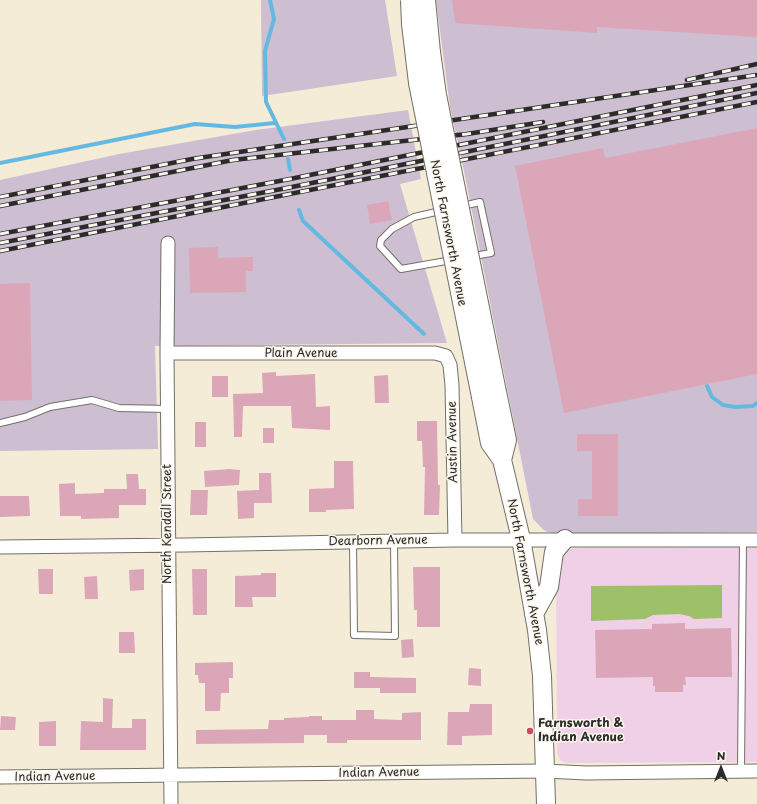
<!DOCTYPE html>
<html>
<head>
<meta charset="utf-8">
<style>
	body { margin:0 }
	#map { position:relative; width:757px; height:804px; overflow:hidden; background:#f5ecd7; font-family:"Playpen Sans",sans-serif }
	canvas { display:block }
	.north { position:absolute; left:701px; top:748px; width:40px; height:40px; -webkit-text-stroke:3px #fbf7ec; paint-order:stroke; rotate:0deg; font-size:11px; font-weight:700; line-height:16px; text-align:center; color:#2b2b2b }
	.north::after { content:''; display:block; margin:auto; width:14px; height:18px; background:#2b2b2b; clip-path:polygon(50% 0,100% 100%,50% 72%,0 100%) }
</style>
</head>
<body>
<div id="map">
<canvas width="757" height="804"></canvas>
<div class="north">N</div>
</div>
<script>
const ctx = document.querySelector('canvas').getContext('2d');
ctx.lineJoin = 'round';
function fill(path, color) { ctx.fillStyle = color; ctx.fill(path, 'evenodd'); }
const toPath = rows => new Path2D(rows.map(r => 'M' + r).join(''));
function stroke(path, color, width, dash) { ctx.strokeStyle = color; ctx.lineWidth = width; ctx.lineCap = dash ? 'butt' : 'round'; ctx.setLineDash(dash || []); ctx.stroke(path); }
function drawText(font, color, halo, rows, align = 'center') {
  ctx.font = font + ' "Playpen Sans",sans-serif'; ctx.lineWidth = 3; ctx.setLineDash([]); ctx.textBaseline = 'middle'; ctx.strokeStyle = halo; ctx.fillStyle = color; for (const [text, x, y, turn = 0] of rows) {
    ctx.save(); ctx.translate(x, y); ctx.rotate((+turn || 0) * Math.PI / 180); ctx.textAlign = isNaN(turn) ? turn : align; if (halo) ctx.strokeText(text, 0, 0); ctx.fillText(text, 0, 0); ctx.restore();
  }
}
const built = toPath([
	[757,547,757,762,565,763,560,760,557,753,556,568,562,553,572,548]
]);
const industrial = toPath([
	[261,0,385,0,397,76,262,96],
	[436,0,757,0,757,532,554,534,545,531,533,519,464,171,450,107],
	[408,110,421,179,400,184,447,343,155,346,158,449,0,451,0,180,119,154,256,130]
]);
const green = toPath([
	[722,585,722,618,694,619,689,616,679,614,653,615,645,619,591,621,591,586]
]);
const stream = toPath([
	[270,0,274,19,265,51,266,102,284,139],
	[288,159,290,170],
	[0,163,195,124,235,127,275,123],
	[299,210,303,221,424,334],
	[707,386,712,397,723,405,735,407,753,406,757,403]
]);
const building = toPath([
	[452,0,757,0,757,37,597,27,597,33,455,23],
	[757,128,757,374,564,413,515,166,603,148,605,158],
	[388,201,392,220,370,224,367,205],
	[218,247,218,258,253,257,253,271,246,271,246,292,190,293,189,248],
	[30,283,32,400,0,401,0,284],
	[276,372,276,376,315,374,316,407,330,406,330,430,292,428,291,406,243,406,242,437,234,437,233,394,263,393,262,373],
	[388,375,389,403,375,403,374,376],
	[212,376,228,376,228,397,212,397],
	[417,421,437,421,438,485,440,485,439,515,424,515,425,467,423,467,422,441,417,441],
	[195,422,206,422,206,447,195,447],
	[263,428,274,428,274,443,263,443],
	[577,434,618,434,618,516,578,516,578,499,592,499,592,451,577,451],
	[334,461,353,461,354,509,326,510,326,512,309,512,309,489,334,488],
	[229,469,240,470,239,485,205,487,204,471],
	[259,473,271,473,272,503,254,503,254,518,238,519,237,491,259,490],
	[126,474,138,474,139,489,146,489,146,505,119,505,119,518,81,519,81,516,60,516,59,484,75,483,75,494,104,493,104,489,127,489],
	[191,490,208,490,207,515,190,515],
	[0,496,29,496,30,516,0,517],
	[413,567,440,567,440,627,417,627,417,610,414,610],
	[38,569,53,569,53,594,39,594],
	[144,569,144,590,130,591,129,570],
	[192,569,207,569,207,615,193,615],
	[261,573,276,573,276,597,252,597,253,607,235,607,235,576,261,575],
	[97,576,98,599,85,599,84,577],
	[685,623,685,629,731,628,732,677,685,677,686,685,683,685,683,692,655,692,655,686,653,686,653,677,596,678,595,630,652,629,652,624],
	[119,632,134,632,135,653,119,653],
	[413,639,414,657,402,658,401,640],
	[233,662,233,678,229,678,229,693,221,693,220,711,205,711,205,683,199,683,198,675,195,675,195,663],
	[469,668,481,669,481,686,468,685],
	[354,672,370,672,370,677,416,678,416,693,380,693,380,688,354,688],
	[103,698,113,699,112,728,132,728,132,719,146,719,146,750,80,750,81,721,103,722],
	[470,704,492,704,492,735,462,736,462,745,447,745,448,712,469,712],
	[356,710,374,710,374,719,402,720,402,713,421,712,421,740,347,740,347,743,327,743,327,735,304,735,304,743,196,744,196,730,268,729,269,720,284,720,284,718,309,717,309,716,322,716,322,720,356,720],
	[1,716,16,717,15,730,0,730],
	[56,721,56,746,39,746,39,722]
]);
const lane = toPath([
	[480,202,491,253,401,269,380,246,381,240,392,229,414,217,480,202],
	[0,423,25,417,50,407,92,400,119,408,168,409],
	[353,542,354,635,395,636,394,541],
	[741,771,743,540]
]);
const street = toPath([
	[168,243,167,353,171,804],
	[167,353,435,353,446,356,450,365,452,385,455,540],
	[0,547,185,545,455,540,757,540],
	[0,777,545,771,586,773,757,771]
]);
const secondary = toPath([
	[497,392,507,440,502,460],
	[481,397,490,443,502,460,521,539,537,630,542,676,546,804],
	[534,614,549,587,554,552,565,539]
]);
const rail = toPath([
	[687,80,757,64],
	[0,197,192,159,757,75],
	[0,206,233,160,467,134,543,122],
	[0,234,290,179,757,85],
	[0,243,292,187,757,93],
	[0,251,757,102]
]);
const secondaryBridge = toPath([
	[410,0,411,24,418,83,481,397],
	[426,0,431,52,437,95,497,392]
]);
const markers = [
	[530,731,4,"#d1495b"]
];
const streetNames = [
	["North Farnsworth Avenue",448,233,79],
	["Plain Avenue",301,354],
	["Austin Avenue",453,442,-91],
	["North Kendall Street",168,524,-90],
	["Dearborn Avenue",378,541,-1],
	["North Farnsworth Avenue",525,572,79],
	["Indian Avenue",379,773,-1],
	["Indian Avenue",55,777,-1]
];
const poiNames = [
	["Farnsworth &",538,724],
	["Indian Avenue",538,738]
];
fill(built, '#efd0e6');
fill(industrial, '#cdbed2');
fill(green, '#9ec069');
stroke(stream, '#65b9e1', 4);
fill(building, '#dba7b8');
stroke(lane, '#726f67', 8);
stroke(street, '#726f67', 15);
stroke(secondary, '#726f67', 20);
stroke(lane, '#fff', 6);
stroke(street, '#fff', 13);
stroke(secondary, '#fff', 18);
stroke(rail, '#2b2b2b', 4.5);
stroke(rail, '#fbf7ec', 3, [9]);
stroke(secondaryBridge, '#726f67', 20, []);
stroke(secondaryBridge, '#fff', 18);
for (const [x, y, r, color] of markers) { const dot = new Path2D(); dot.arc(x, y, r, 0, 2 * Math.PI); ctx.fillStyle = color; ctx.fill(dot); stroke(dot, '#fbf7ec', 1.5); }
drawText('12px', '#2b2b2b', '#fbf7ec', streetNames);
drawText('bold 12px', '#2b2b2b', '#fbf7ec', poiNames, 'left');
</script>
</body>
</html>
